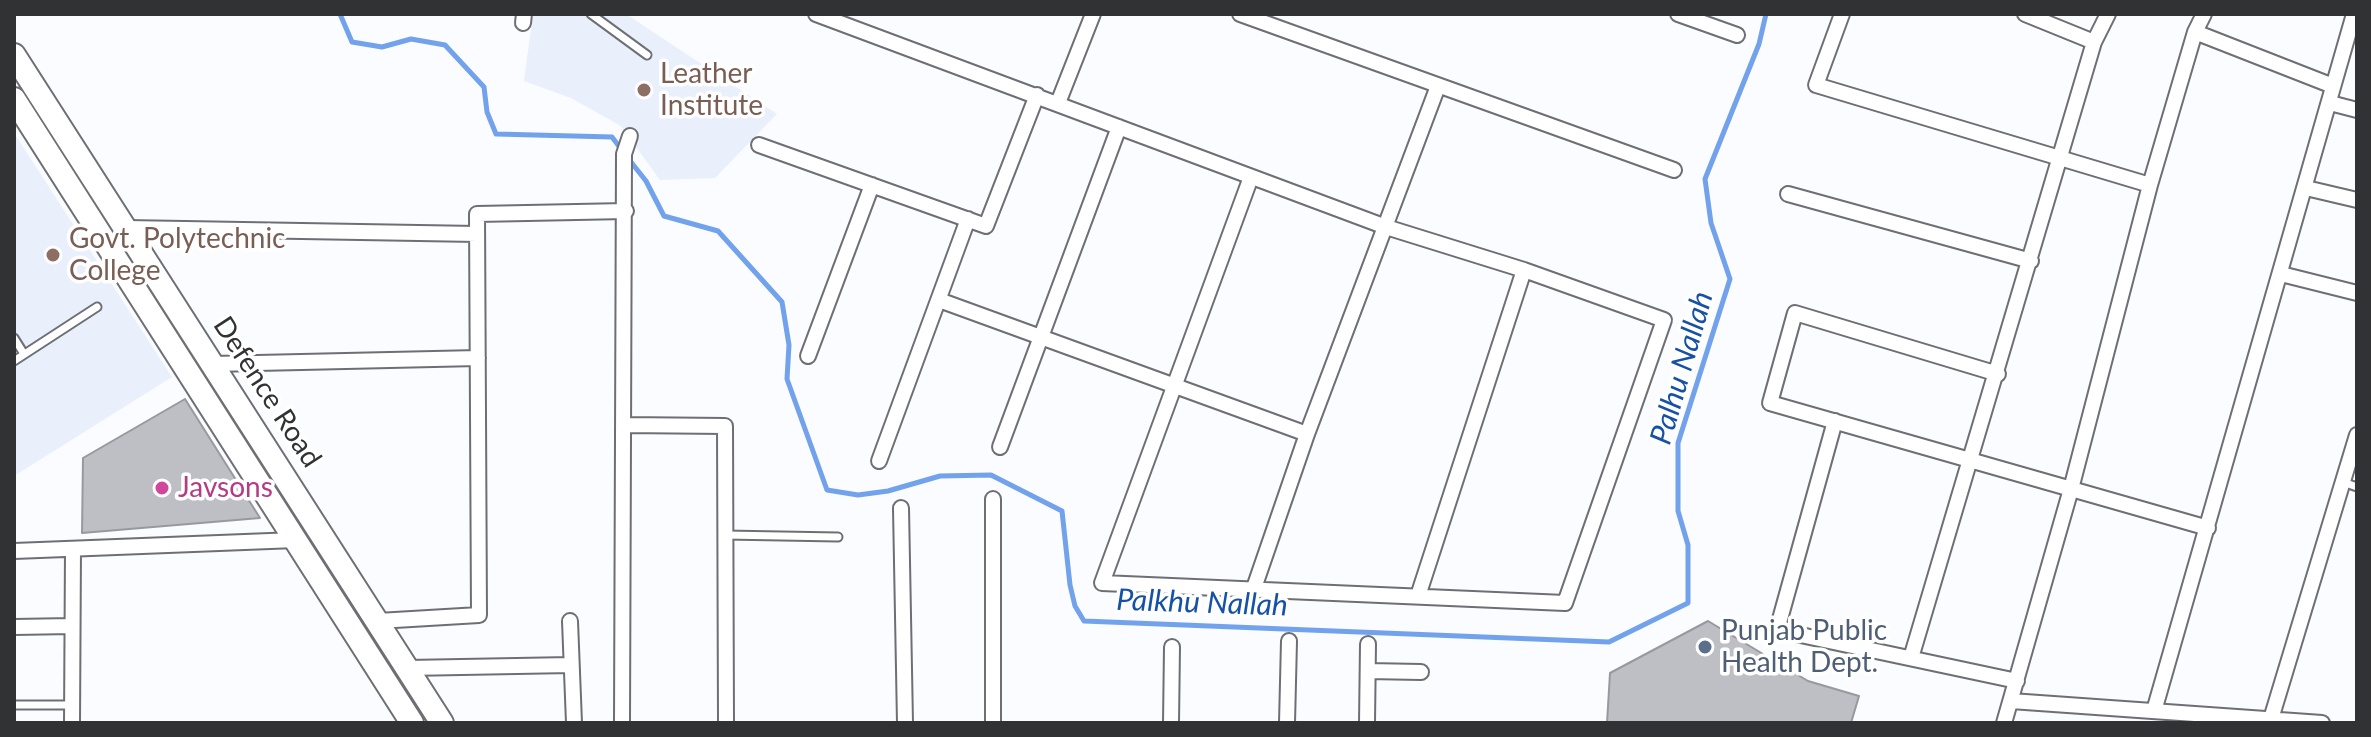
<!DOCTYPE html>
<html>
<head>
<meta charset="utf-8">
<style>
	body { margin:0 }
	#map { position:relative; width:2371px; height:737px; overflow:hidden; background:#fafcff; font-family:Lato,sans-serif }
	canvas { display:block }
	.frame { position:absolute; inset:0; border:16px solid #313234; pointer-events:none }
</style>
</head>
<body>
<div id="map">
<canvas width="2371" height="737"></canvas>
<div class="frame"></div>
</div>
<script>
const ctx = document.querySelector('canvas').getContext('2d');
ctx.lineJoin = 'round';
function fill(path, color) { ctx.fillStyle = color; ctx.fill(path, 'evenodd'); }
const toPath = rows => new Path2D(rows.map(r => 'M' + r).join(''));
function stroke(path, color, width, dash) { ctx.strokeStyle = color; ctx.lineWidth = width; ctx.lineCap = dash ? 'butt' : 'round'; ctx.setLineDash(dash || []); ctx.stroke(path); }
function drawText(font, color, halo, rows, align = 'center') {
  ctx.font = font + ' Lato,sans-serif'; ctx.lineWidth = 7; ctx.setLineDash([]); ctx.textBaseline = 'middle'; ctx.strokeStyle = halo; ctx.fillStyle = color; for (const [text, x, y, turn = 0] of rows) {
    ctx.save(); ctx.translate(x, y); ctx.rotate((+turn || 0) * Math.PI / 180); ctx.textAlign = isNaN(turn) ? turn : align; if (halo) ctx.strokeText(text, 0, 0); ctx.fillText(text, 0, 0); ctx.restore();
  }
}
const built = toPath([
	[533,14,626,14,777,114,715,178,660,180,621,126,571,98,524,81],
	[14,133,172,377,14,476]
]);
const stream = toPath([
	[340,14,352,42,382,47,411,39,445,45,484,87,487,112,496,134,612,137,621,149],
	[627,157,646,181,664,216,718,231,782,302,789,345,787,379,827,490,858,495,888,491,940,476,991,475,1062,511,1070,585,1075,606,1084,621,1609,642,1688,603,1688,545,1678,511,1678,443,1730,279,1711,223,1705,179,1759,44,1766,14]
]);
const building = toPath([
	[185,399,260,518,82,533,83,458,185,399],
	[1708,621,1808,681,1859,696,1851,723,1607,723,1610,673,1708,621]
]);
const lane = toPath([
	[591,14,647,55],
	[14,338,24,354],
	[14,361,97,307],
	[2343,482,2357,487],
	[725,535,838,537],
	[14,705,72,705]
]);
const street = toPath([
	[816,14,1386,227,1524,270,1664,320,1565,603,1102,583,1251,177],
	[1240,14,1674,170],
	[1678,14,1737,35],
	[1842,14,1816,85,2150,185],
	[2025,14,2094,42],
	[523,23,524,14],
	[2195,32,2333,86],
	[1058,103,1093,14],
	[2330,103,2357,110],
	[759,145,986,226,1037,95],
	[2306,188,2357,200],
	[1788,194,2031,261],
	[126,228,477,234],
	[2281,274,2357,293],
	[939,300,1307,434],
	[808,356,872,185],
	[213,364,478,358],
	[1998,374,1795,313,1770,403,2208,528],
	[1835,421,1777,630,2017,681],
	[624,425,725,426,726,723],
	[1000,447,1119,127],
	[879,461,968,219],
	[993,499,993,723],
	[901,508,905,723],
	[14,551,296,540],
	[1254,588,1307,434,1438,86],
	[1418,596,1524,270],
	[378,621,479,615,477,214,626,211],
	[570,621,574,723],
	[14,627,72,626],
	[1911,658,2094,42,2108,14],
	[407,668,571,665],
	[1368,671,1421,672],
	[2011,701,2322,723],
	[2154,711,2354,14],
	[2271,719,2357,435],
	[72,723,73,549],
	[622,723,624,154,630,136],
	[1171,723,1172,647],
	[1287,723,1289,641],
	[1367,723,1368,644],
	[2004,723,2071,489,2150,185,2195,32,2204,14]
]);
const primary = toPath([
	[14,55,442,723],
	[14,99,412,723]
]);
const markers = [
	[644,90,8,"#8d6e63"],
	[53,255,8,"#8d6e63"],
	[162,488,8,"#d1479c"],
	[1705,647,8,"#5c6f8a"]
];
const educationNames = [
	["Leather",660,74],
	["Institute",660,106],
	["Govt. Polytechnic",69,239],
	["College",69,271]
];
const streetNames = [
	["Defence Road",267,392,57]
];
const hotelNames = [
	["Javsons",178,488]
];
const serviceNames = [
	["Punjab Public",1721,631],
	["Health Dept.",1721,663]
];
const waterNames = [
	["Palhu Nallah",1682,368,-74],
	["Palkhu Nallah",1202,603,2]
];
fill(built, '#e9effb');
stroke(stream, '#72a2eb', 5);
fill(building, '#bdbfc4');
stroke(building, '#97999e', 2);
stroke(lane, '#6d6f74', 11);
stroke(street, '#6d6f74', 18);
stroke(primary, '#6d6f74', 26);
stroke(lane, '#fff', 7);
stroke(street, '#fff', 14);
stroke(primary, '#fff', 22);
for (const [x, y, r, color] of markers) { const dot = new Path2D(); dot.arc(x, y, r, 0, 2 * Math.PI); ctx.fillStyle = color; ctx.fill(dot); stroke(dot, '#fff', 3); }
drawText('28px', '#785e54', '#fff', educationNames, 'left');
drawText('28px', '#313234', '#fff', streetNames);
drawText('28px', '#b23c85', '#fff', hotelNames, 'left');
drawText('28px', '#4e5e75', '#fff', serviceNames, 'left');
drawText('italic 30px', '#1551a6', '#fff', waterNames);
</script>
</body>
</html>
